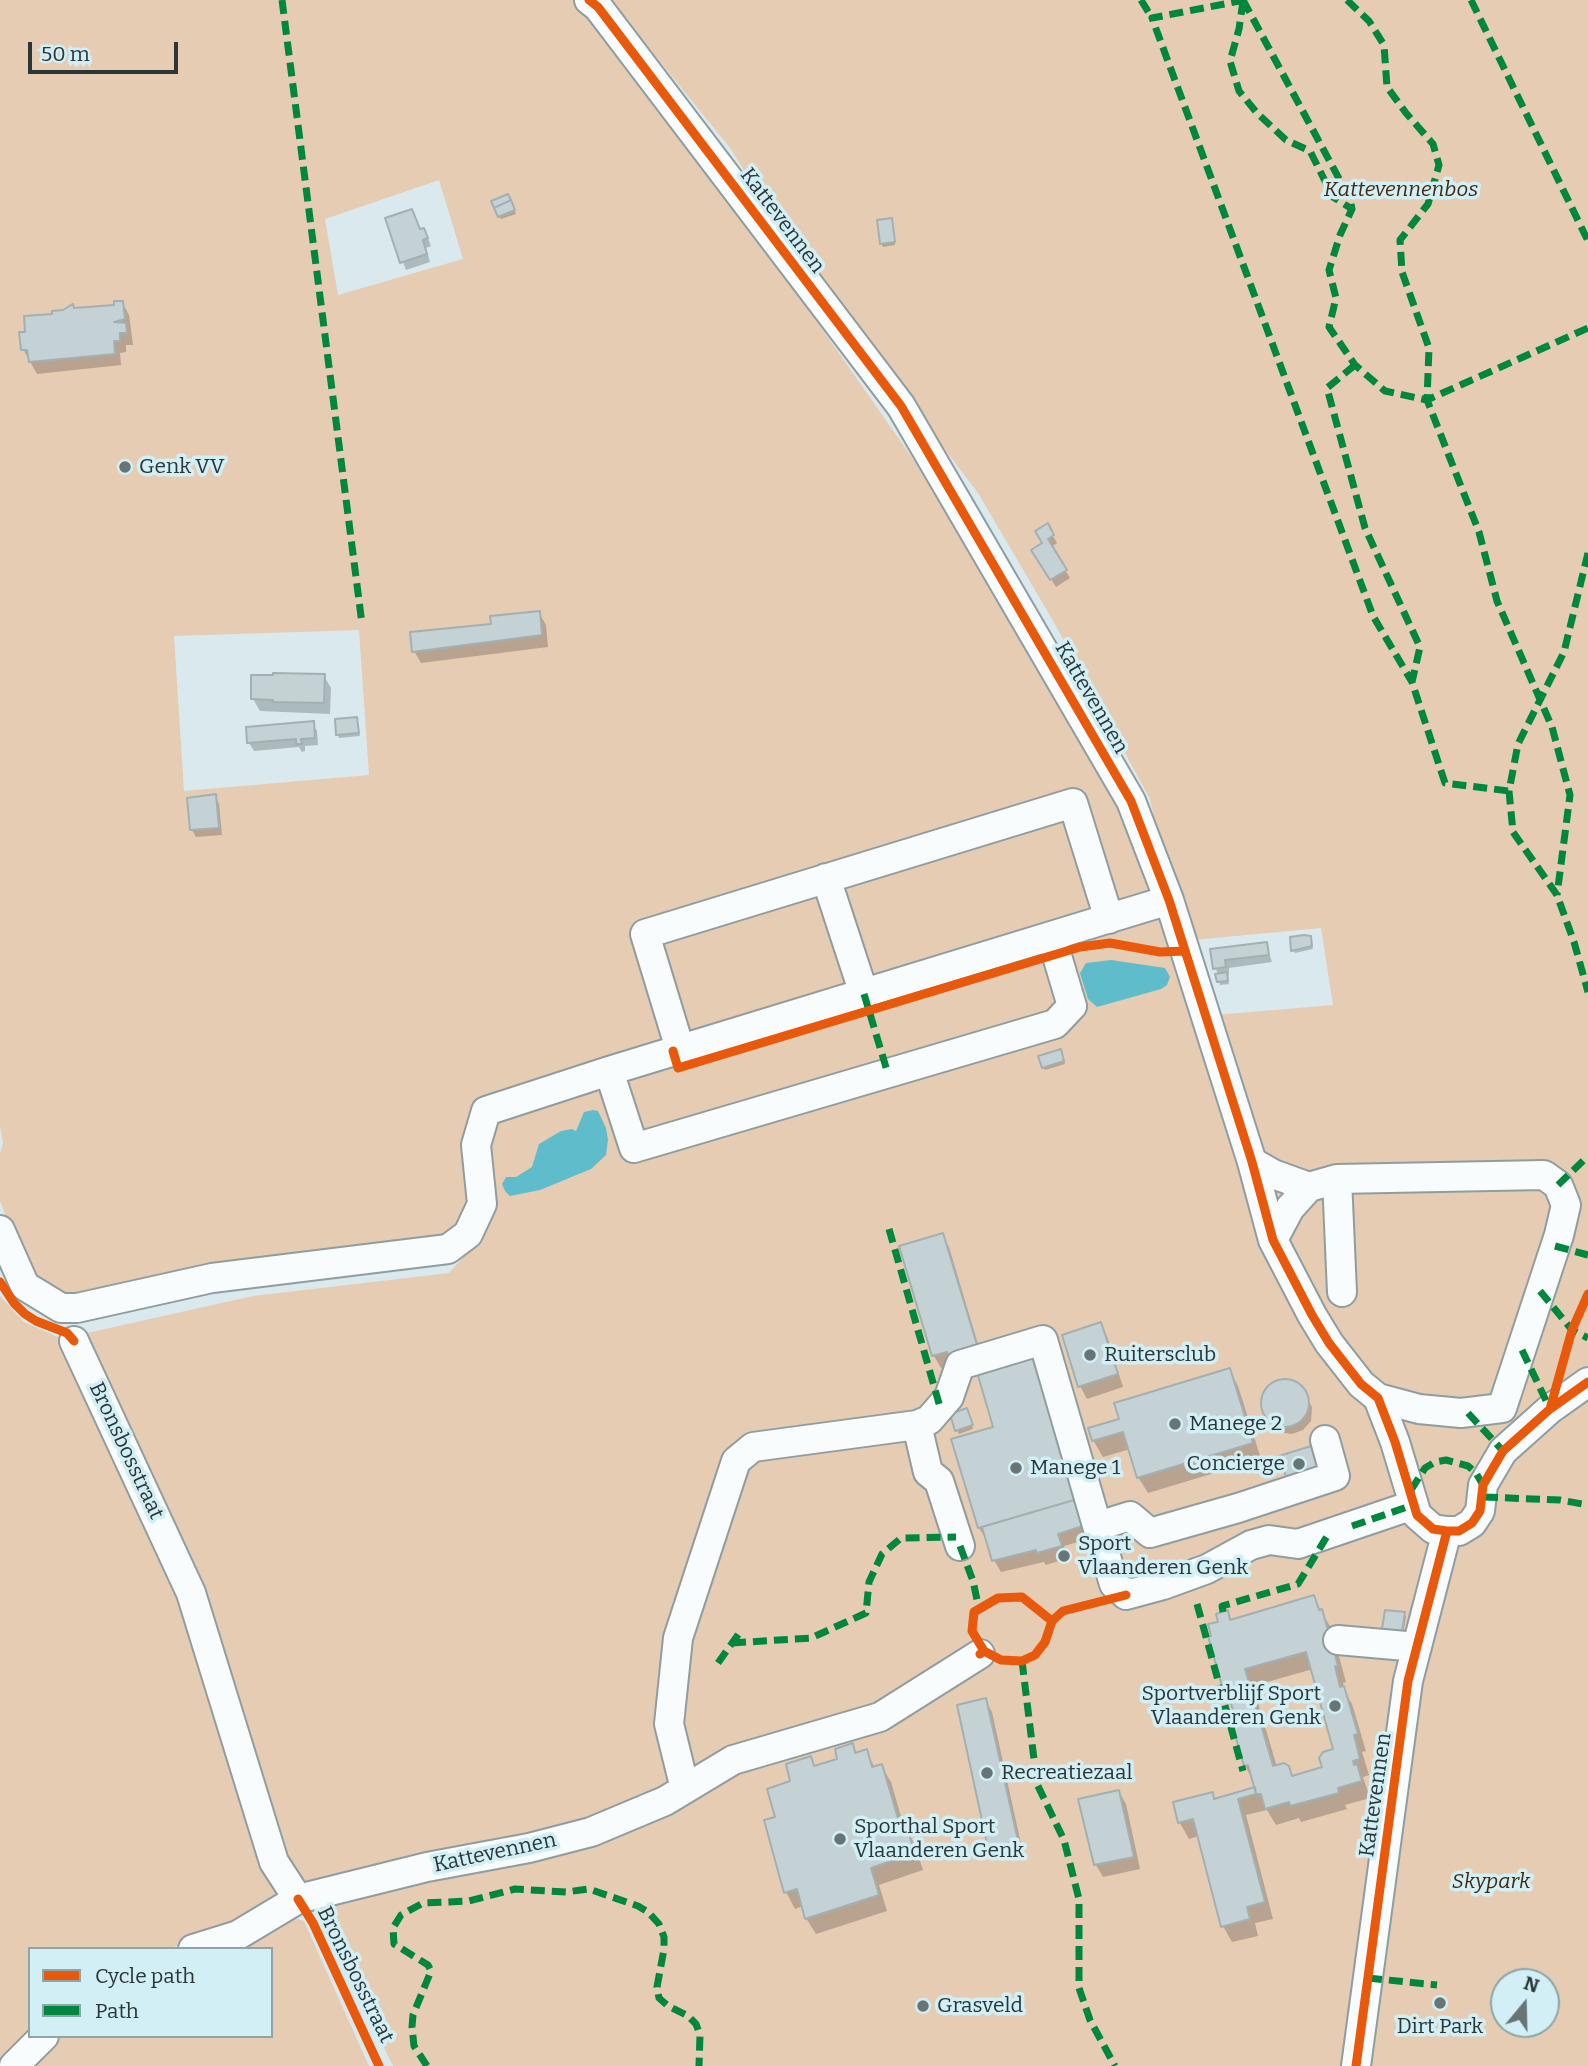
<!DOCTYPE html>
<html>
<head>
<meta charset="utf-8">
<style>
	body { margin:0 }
	#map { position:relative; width:1588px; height:2066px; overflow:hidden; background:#d9e9ed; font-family:Bitter,serif }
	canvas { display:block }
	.legend { position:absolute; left:28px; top:1947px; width:245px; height:91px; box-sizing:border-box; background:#d1eff5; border:2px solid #8ea5a9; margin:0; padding:9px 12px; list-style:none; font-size:21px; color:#2a3638 }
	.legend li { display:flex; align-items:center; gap:14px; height:35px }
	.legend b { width:35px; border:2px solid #8ea5a9 }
	.north { position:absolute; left:1490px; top:1968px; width:70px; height:70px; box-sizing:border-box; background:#d1eff5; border:2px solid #8ea5a9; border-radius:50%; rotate:19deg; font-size:19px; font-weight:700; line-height:28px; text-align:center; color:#2a3638 }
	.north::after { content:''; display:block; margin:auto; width:24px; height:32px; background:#677577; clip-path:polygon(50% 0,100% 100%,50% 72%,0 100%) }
	.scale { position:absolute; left:28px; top:42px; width:150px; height:32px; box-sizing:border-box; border:4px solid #2a3638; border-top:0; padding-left:9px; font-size:21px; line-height:24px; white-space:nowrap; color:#2a3638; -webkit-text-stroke:5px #d1eff5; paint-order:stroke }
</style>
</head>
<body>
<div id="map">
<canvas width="1588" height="2066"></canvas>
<ul class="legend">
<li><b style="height:9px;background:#e8590c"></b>Cycle path</li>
<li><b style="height:9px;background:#00873e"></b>Path</li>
</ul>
<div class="north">N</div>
<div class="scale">50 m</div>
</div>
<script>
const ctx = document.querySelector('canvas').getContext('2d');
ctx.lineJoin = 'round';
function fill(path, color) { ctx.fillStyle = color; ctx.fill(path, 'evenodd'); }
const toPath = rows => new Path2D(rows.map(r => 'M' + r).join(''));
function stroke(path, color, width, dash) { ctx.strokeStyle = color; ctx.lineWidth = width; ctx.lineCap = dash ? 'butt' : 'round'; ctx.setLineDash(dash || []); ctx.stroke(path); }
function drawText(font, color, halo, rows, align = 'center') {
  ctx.font = font + ' Bitter,serif'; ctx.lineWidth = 7; ctx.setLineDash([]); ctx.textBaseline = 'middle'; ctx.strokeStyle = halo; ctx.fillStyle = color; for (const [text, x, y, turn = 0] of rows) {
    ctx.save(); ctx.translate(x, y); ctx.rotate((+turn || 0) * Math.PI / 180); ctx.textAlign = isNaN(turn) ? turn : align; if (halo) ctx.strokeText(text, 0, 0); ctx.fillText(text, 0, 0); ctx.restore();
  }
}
const green = toPath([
	[0,0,575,0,608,38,714,174,915,462,1112,777,1215,1015,1333,1005,1321,928,1193,940,1159,841,1150,799,1052,619,978,493,838,309,787,238,730,148,610,0,1588,0,1588,2066,393,2066,314,1904,600,1821,300,1893,78,1335,253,1296,449,1273,473,1246,491,1214,466,1202,462,1217,445,1234,428,1239,73,1299,39,1284,18,1248,0,1201,0,1154,3,1143,0,1126],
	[439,180,463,259,338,295,325,219],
	[359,630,369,775,184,791,174,636],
	[1504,1982,1546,1982,1546,2024,1504,2024],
	[0,1296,24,1322,58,1337,72,1349,176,1573,281,1887,276,1903,206,1937,166,1949,30,1949,30,2036,6,2066,0,2066],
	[288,1916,304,1921,369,2066,25,2066,57,2036,271,2036,271,1949,216,1949]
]);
const water = toPath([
	[1111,960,1165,968,1170,977,1167,985,1161,989,1097,1007,1088,999,1080,973,1086,963],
	[593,1110,598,1111,606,1128,608,1140,606,1155,591,1169,540,1190,510,1196,505,1191,502,1184,506,1177,516,1177,532,1167,539,1144,561,1131,572,1129,576,1131,584,1112]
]);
const shadow = toPath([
	[509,199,516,214,501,219,499,216],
	[411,211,420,231,428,238,431,246,426,248,430,262,406,270,387,220],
	[891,219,895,245,883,247,881,243],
	[122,302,129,315,133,345,126,345,126,352,120,353,121,365,37,374,23,349,27,333,54,315,74,310,116,306],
	[1047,526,1057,543,1051,547,1070,578,1056,587,1033,550,1044,543],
	[539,613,546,625,548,647,421,663,414,651],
	[324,676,331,688,330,714,260,711,253,699],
	[356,719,360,736,339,738,338,735],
	[313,723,317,731,318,745,305,746,305,751,302,752,299,747,254,751,249,743,248,729],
	[215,796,219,804,222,835,196,837,192,830],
	[1310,938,1313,949,1295,953,1293,950],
	[1266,944,1272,962,1229,968,1229,975,1227,975,1229,984,1220,985,1212,951],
	[1062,1054,1065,1064,1045,1070,1043,1067],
	[942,1235,949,1247,983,1361,941,1368,934,1356,901,1248],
	[1100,1324,1107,1336,1123,1387,1087,1399,1080,1386,1064,1336],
	[1229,1370,1238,1386,1261,1459,1148,1493,1138,1477,1130,1449,1103,1457,1093,1440,1121,1420],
	[979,1373,1089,1515,1095,1537,1064,1546,1068,1558,1046,1565,1044,1562,1001,1572,994,1560,989,1544,979,1528,995,1428],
	[1289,1380,1301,1387,1312,1407,1311,1421,1303,1430,1292,1434,1278,1432,1281,1430,1264,1414,1262,1402,1266,1389,1276,1382],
	[968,1414,973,1429,959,1434,957,1430],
	[1313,1597,1331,1628,1346,1682,1343,1683,1345,1692,1352,1704,1366,1751,1362,1752,1369,1775,1363,1777,1370,1798,1345,1805,1347,1809,1301,1822,1299,1818,1276,1825,1267,1810,1246,1815,1273,1919,1255,1923,1258,1936,1232,1942,1223,1926,1199,1836,1189,1839,1180,1823,1175,1803,1212,1794,1215,1800,1257,1789,1245,1765,1237,1717,1227,1696,1220,1623,1227,1612,1232,1621],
	[1313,1669,1335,1750,1324,1768,1294,1777,1288,1767,1277,1767,1253,1686],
	[1404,1614,1406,1617,1403,1634,1386,1632,1384,1629],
	[985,1700,992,1712,1023,1853,997,1860,990,1848,959,1706],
	[852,1745,857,1754,866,1751,875,1768,881,1766,891,1782,904,1827,914,1843,923,1870,879,1885,887,1911,816,1934,806,1918,803,1906,795,1909,786,1892,766,1821,777,1818,792,1782,810,1759,815,1767,838,1760],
	[1119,1792,1126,1804,1140,1869,1103,1877,1096,1865]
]);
const building = toPath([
	[508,194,511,200,494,208,491,201,508,194],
	[511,200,515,210,498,217,494,208,511,200],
	[412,209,420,229,424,228,428,238,423,240,427,254,400,263,385,218,412,209],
	[892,218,895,242,880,244,877,220,892,218],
	[114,301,123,301,125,319,114,322,126,323,127,333,120,333,120,341,114,341,115,354,29,362,27,350,21,350,19,332,25,332,24,316,52,314,52,311,63,310,71,305,73,304,74,308,114,305,114,301],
	[1048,523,1054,535,1048,539,1067,570,1050,580,1031,550,1042,543,1035,531,1048,523],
	[540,611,542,635,412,652,410,632,491,624,490,616,540,611],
	[273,673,325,674,324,703,273,702,273,700,251,699,251,675,273,675,273,673],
	[357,717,359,733,336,735,335,719,357,717],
	[314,721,315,738,301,739,302,744,296,744,296,739,247,743,246,727,314,721],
	[216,794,219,828,190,830,187,798,216,794],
	[1304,935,1311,936,1312,946,1291,951,1290,937,1304,935],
	[1267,942,1269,955,1225,960,1226,967,1213,969,1210,949,1267,942],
	[1227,972,1228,981,1217,982,1215,974,1227,972],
	[1061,1049,1064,1061,1042,1068,1038,1056,1061,1049],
	[943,1233,978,1348,949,1356,947,1352,932,1356,899,1246,943,1233],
	[1101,1322,1118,1374,1078,1387,1062,1335,1101,1322],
	[1036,1356,1081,1498,978,1528,951,1439,993,1427,977,1372,1036,1356],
	[1230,1368,1253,1443,1137,1478,1123,1432,1092,1441,1088,1428,1119,1419,1114,1403,1230,1368],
	'1261 1403a24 24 0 1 1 48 0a24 24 0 1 1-48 0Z',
	[967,1408,973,1425,955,1431,950,1414,967,1408],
	[1311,1446,1319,1472,1288,1482,1279,1456,1311,1446],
	[1081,1498,1089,1524,1058,1534,1062,1546,1037,1553,1036,1550,992,1561,982,1527,1081,1498],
	[1314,1595,1319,1610,1322,1609,1338,1666,1335,1666,1340,1687,1344,1686,1358,1734,1354,1735,1360,1759,1353,1761,1354,1765,1357,1764,1362,1781,1338,1788,1339,1793,1290,1806,1289,1802,1265,1809,1261,1794,1256,1794,1248,1765,1244,1766,1230,1717,1235,1715,1228,1696,1225,1697,1208,1636,1211,1636,1208,1624,1218,1622,1216,1614,1228,1610,1230,1620,1314,1595],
	[1306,1652,1333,1749,1323,1752,1319,1758,1322,1767,1292,1776,1289,1766,1284,1763,1273,1766,1245,1669,1306,1652],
	[1385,1610,1405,1612,1402,1632,1382,1629,1385,1610],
	[986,1698,1018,1841,988,1848,957,1705,986,1698],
	[853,1743,855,1753,867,1749,872,1767,882,1764,900,1825,906,1824,915,1853,871,1868,879,1895,805,1919,797,1889,784,1893,764,1820,775,1817,767,1789,790,1781,786,1764,811,1756,814,1766,837,1759,835,1749,853,1743],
	[1255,1787,1256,1794,1238,1799,1265,1902,1247,1907,1250,1919,1221,1927,1193,1819,1178,1823,1173,1802,1213,1792,1214,1799,1255,1787],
	[1119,1790,1134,1857,1094,1865,1078,1799,1119,1790]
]);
const minor = toPath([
	[589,0,598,7,901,406,1131,801,1169,900,1252,1162,1273,1240,1312,1315,1329,1343,1361,1384,1378,1398,1395,1442,1417,1515,1433,1529,1447,1531,1459,1531,1472,1523,1480,1511,1483,1485,1503,1451,1550,1409,1588,1382],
	[826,878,864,994],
	[680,1049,645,934,1073,803,1109,919],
	[609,1071,634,1148,1055,1024,1072,1006,1051,936],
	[1252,1162,1273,1174,1309,1187,1337,1179,1544,1175,1558,1185,1566,1205,1559,1235,1502,1408,1461,1413,1419,1409,1378,1398],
	[1337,1179,1342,1292],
	[0,1230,25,1286,61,1308,77,1308,212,1278,448,1249,468,1234,482,1204,476,1145,486,1111,609,1071,1169,900],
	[1273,1240,1290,1208,1309,1187],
	[74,1341,191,1593,274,1862,298,1899],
	[917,1425,928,1472,939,1481,960,1546],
	[1098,1526,1130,1516,1150,1533,1238,1508,1335,1476,1325,1440],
	[1126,1595,1163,1585,1207,1569,1251,1545,1269,1540,1298,1544,1413,1505],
	[1338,1640,1417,1647],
	[685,1789,669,1724,678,1638,736,1461,753,1447,917,1425,929,1420,949,1397,960,1365,1043,1340,1114,1584,1121,1591,1131,1593],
	[193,1949,238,1935,298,1899,427,1867,529,1848,591,1832,665,1801,733,1760,880,1717,980,1654],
	[14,2066,44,2036],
	[1356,2066,1408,1681,1447,1531]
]);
const quiet = toPath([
	[282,0,362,624],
	[1141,0,1152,18],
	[1243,0,1350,199,1352,209,1340,235,1329,270,1336,298,1329,327,1355,365,1385,391,1427,400,1479,532,1497,601,1552,727,1570,795,1557,895],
	[1245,0,1152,18,1373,616,1412,682],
	[1347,0,1369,21,1384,45,1387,87,1406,113,1433,144,1439,165,1428,204,1400,240,1402,272,1429,348,1427,400,1588,328],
	[1471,0,1588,241],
	[1243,1,1239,29,1230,61,1239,91,1257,113,1286,140,1310,151,1333,197,1352,209],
	[1355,365,1327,388,1365,528,1420,647,1412,682,1445,783,1509,791],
	[1588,553,1564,652,1518,744,1509,791,1513,832,1557,895,1574,942,1588,992],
	[864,994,888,1074],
	[1558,1185,1588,1156],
	[889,1229,940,1407],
	[1555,1246,1588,1255],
	[1540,1291,1572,1330,1588,1338],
	[1522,1350,1550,1409],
	[1468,1413,1503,1451],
	[1411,1490,1425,1468,1435,1462,1446,1460,1468,1466,1476,1473,1483,1485],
	[1484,1497,1560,1500,1588,1505],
	[1352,1526,1413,1505],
	[960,1546,973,1581,979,1609],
	[1197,1604,1243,1771],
	[1223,1612,1222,1606,1298,1584,1329,1533],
	[732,1643,811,1638,866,1613,869,1582,882,1554,901,1538,956,1537],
	[1022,1661,1037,1784,1064,1840,1079,1899,1079,1988,1090,2020,1115,2066],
	[718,1663,740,1632],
	[1368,1978,1437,1985],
	[427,2066,414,2046,412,2027,413,2015,431,1971,428,1965,394,1944,393,1928,401,1915,423,1903,469,1901,515,1889,566,1892,589,1889,638,1906,648,1912,659,1924,664,1937,664,1949,657,1987,659,1998,668,2006,688,2016,696,2024,700,2035,699,2066]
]);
const cycleway = toPath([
	[589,0,598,7,901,406,1131,801,1169,900,1252,1162,1273,1240,1312,1315,1329,1343,1361,1384,1378,1398,1395,1442,1417,1515,1433,1529,1447,1531,1459,1531,1472,1523,1480,1511,1483,1485,1503,1451,1550,1409,1588,1382],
	[673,1051,678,1068,1080,947,1110,943,1160,952,1185,951],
	[0,1282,14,1303,25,1314,36,1321,67,1333,74,1341],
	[1550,1409,1572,1330,1588,1294],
	[984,1651,972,1631,974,1612,998,1598,1022,1597,1052,1621],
	[980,1654,984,1651,1001,1660,1022,1661,1035,1655,1045,1642,1052,1621,1063,1611,1126,1595],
	[298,1899,313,1923,379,2066],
	[1356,2066,1408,1681,1447,1531]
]);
const markers = [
	[125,467,7,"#677577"],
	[1090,1355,7,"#677577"],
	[1175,1424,7,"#677577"],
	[1299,1464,7,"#677577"],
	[1016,1468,7,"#677577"],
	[1064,1556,7,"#677577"],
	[1335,1706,7,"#677577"],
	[987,1773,7,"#677577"],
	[840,1839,7,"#677577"],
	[1440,2003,7,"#677577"],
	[923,2006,7,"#677577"]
];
const parkNames = [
	["Kattevennenbos",1401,190],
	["Skypark",1491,1882]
];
const streetNames = [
	["Kattevennen",782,221,53],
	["Kattevennen",1091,698,60],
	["Bronsbosstraat",126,1451,65],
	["Kattevennen",1376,1795,-82],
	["Kattevennen",495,1853,-12],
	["Bronsbosstraat",355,1975,64]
];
const poiNames = [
	["Genk VV",139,467],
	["Ruitersclub",1104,1355],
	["Manege 2",1189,1424],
	["Concierge",1285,1464,"right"],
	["Manege 1",1030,1468],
	["Sport",1078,1544],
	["Vlaanderen Genk",1078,1568],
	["Sportverblijf Sport",1321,1694,"right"],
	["Vlaanderen Genk",1321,1718,"right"],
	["Recreatiezaal",1001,1773],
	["Sporthal Sport",854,1827],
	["Vlaanderen Genk",854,1851],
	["Grasveld",937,2006],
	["Dirt Park",1440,2027,"center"]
];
fill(green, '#e5ccb3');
fill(water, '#5fbdcb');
fill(shadow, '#0003');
fill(building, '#c5d2d5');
stroke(building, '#a3b0b2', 2);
stroke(minor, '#909da0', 32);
stroke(minor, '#f9fcfc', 28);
stroke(quiet, '#00873e', 7, [14, 7]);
stroke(cycleway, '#e8590c', 9);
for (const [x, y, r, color] of markers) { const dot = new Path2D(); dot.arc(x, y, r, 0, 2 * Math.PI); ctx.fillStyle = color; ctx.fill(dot); stroke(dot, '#d1eff5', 2.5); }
drawText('italic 21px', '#442910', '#d1eff5', parkNames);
drawText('21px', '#2a3638', '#d1eff5', streetNames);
drawText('21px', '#2a3638', '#d1eff5', poiNames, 'left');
</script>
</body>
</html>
